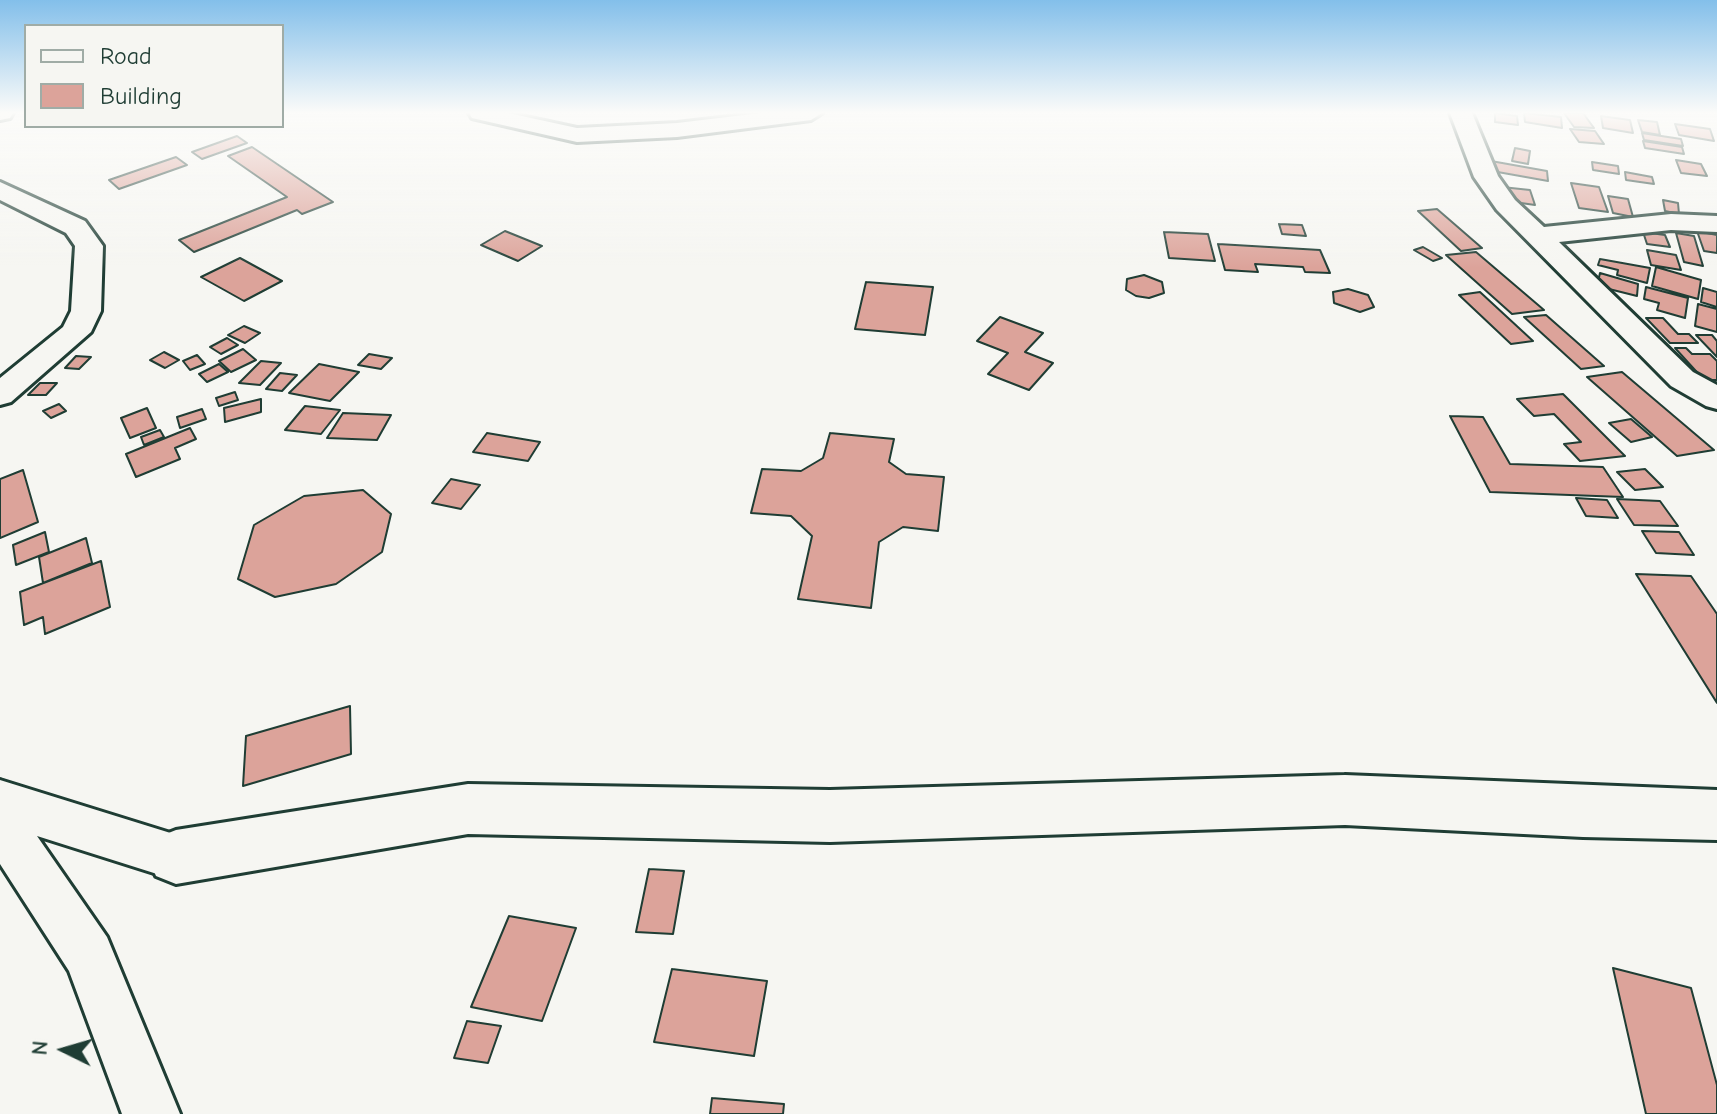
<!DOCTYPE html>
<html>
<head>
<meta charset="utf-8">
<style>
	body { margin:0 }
	#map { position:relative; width:1717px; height:1114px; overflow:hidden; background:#f6f6f2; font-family:"Comic Neue",sans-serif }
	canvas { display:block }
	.legend { position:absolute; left:24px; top:24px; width:260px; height:104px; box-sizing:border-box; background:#f6f6f2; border:2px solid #a0aca6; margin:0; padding:10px 14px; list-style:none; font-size:24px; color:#1f3d34 }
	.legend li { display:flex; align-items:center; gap:16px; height:40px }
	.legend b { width:40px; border:2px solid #a0aca6 }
	.north { position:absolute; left:24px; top:1010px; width:80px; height:80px; -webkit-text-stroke:6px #f6f6f2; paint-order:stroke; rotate:275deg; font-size:22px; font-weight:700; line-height:32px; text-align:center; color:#1f3d34 }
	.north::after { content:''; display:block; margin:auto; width:28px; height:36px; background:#1f3d34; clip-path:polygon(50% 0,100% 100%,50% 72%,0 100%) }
</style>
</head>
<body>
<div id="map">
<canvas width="1717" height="1114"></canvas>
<ul class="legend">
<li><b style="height:10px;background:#f6f6f2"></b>Road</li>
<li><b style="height:22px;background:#dca39a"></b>Building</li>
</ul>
<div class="north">N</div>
</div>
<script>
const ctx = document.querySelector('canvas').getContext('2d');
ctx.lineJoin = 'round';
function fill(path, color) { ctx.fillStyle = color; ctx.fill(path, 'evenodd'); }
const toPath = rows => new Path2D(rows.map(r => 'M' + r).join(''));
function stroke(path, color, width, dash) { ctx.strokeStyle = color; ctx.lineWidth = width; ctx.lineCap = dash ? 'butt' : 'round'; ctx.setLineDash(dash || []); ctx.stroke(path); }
const building = toPath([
	[1495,113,1517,116,1518,125,1495,122,1495,113],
	[1524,113,1561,117,1562,128,1525,122,1524,113],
	[1564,113,1583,113,1594,128,1574,127,1564,113],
	[1601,116,1630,120,1633,133,1603,128,1601,116],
	[1638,120,1657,122,1660,135,1642,132,1638,120],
	[1675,124,1710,129,1714,141,1679,135,1675,124],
	[1570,129,1595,131,1604,144,1579,142,1570,129],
	[1642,133,1681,139,1683,146,1644,140,1642,133],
	[237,136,247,143,202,159,192,152,237,136],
	[1643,141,1682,147,1684,154,1645,148,1643,141],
	[252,147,333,202,302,214,297,210,194,252,179,240,287,197,228,156,252,147],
	[1515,148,1530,151,1528,164,1512,161,1515,148],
	[176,157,187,165,119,189,109,180,176,157],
	[1676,160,1701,164,1707,176,1681,173,1676,160],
	[1491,161,1547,171,1548,181,1492,171,1491,161],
	[1592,162,1618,166,1619,174,1593,170,1592,162],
	[1625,172,1652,177,1654,184,1626,180,1625,172],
	[1571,183,1599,187,1608,212,1579,208,1571,183],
	[1502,187,1530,190,1535,205,1507,201,1502,187],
	[1608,196,1628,199,1633,217,1613,213,1608,196],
	[1663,200,1678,203,1679,214,1665,211,1663,200],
	[1437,209,1482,248,1461,251,1418,211,1437,209],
	[1279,224,1302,225,1306,236,1282,234,1279,224],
	[505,231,542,246,518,261,481,245,505,231],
	[1697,231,1717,235,1717,253,1704,251,1697,231],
	[1164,232,1208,234,1215,261,1169,258,1164,232],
	[1643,232,1665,235,1670,247,1647,244,1643,232],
	[1676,233,1694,236,1703,266,1684,262,1676,233],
	[1218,244,1320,250,1330,273,1305,272,1303,267,1255,264,1258,272,1225,270,1218,244],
	[1423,247,1442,258,1433,261,1414,250,1423,247],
	[1647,250,1676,255,1681,270,1651,265,1647,250],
	[1476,252,1544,310,1512,314,1446,255,1476,252],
	[240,258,282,281,244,301,201,277,240,258],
	[1600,259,1650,268,1647,283,1617,275,1618,270,1598,265,1600,259],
	[1656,267,1701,280,1698,299,1652,286,1656,267],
	[1600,273,1638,284,1637,296,1597,286,1600,273],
	[1144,275,1162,282,1164,293,1149,298,1136,296,1126,290,1127,279,1144,275],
	[866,282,933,287,925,335,855,329,866,282],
	[1646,287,1688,298,1685,318,1657,310,1659,303,1644,299,1646,287],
	[1703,288,1717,292,1717,307,1701,302,1703,288],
	[1348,289,1368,295,1374,307,1360,312,1334,303,1333,292,1348,289],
	[1480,292,1533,341,1511,344,1459,295,1480,292],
	[1698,304,1717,309,1717,332,1695,326,1698,304],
	[1546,315,1604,366,1581,369,1524,317,1546,315],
	[1000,317,1043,333,1025,352,1053,363,1029,390,988,374,1008,353,977,341,1000,317],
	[1646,318,1663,318,1678,334,1689,334,1698,343,1670,343,1646,318],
	[244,326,260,333,245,343,228,335,244,326],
	[1696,335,1712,335,1717,341,1717,357,1696,335],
	[227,338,238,345,221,354,210,347,227,338],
	[1675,348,1686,348,1692,354,1710,354,1717,361,1717,380,1704,380,1675,348],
	[243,349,256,360,231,372,219,361,243,349],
	[164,352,179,360,165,368,150,360,164,352],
	[369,354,392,358,381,369,358,365,369,354],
	[197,355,205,364,190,370,183,361,197,355],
	[76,356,91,357,79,369,65,368,76,356],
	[261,361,281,363,260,385,239,383,261,361],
	[219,364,228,372,207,382,199,374,219,364],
	[319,364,359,372,330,401,289,393,319,364],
	[1622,372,1714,450,1677,456,1587,377,1622,372],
	[280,373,297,375,282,391,266,389,280,373],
	[40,383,57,383,46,395,28,395,40,383],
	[235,392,238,400,219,406,216,398,235,392],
	[1563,394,1625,456,1580,461,1564,444,1581,442,1554,414,1534,416,1517,399,1563,394],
	[261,399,261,412,225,422,224,408,261,399],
	[59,404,66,411,51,418,43,411,59,404],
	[305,406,340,410,321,434,285,430,305,406],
	[147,408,156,428,130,438,121,418,147,408],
	[202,409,206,419,180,428,177,417,202,409],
	[343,413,391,415,377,440,327,438,343,413],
	[1450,416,1483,417,1510,464,1603,467,1623,497,1490,492,1450,416],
	[1631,419,1652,437,1631,442,1609,423,1631,419],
	[190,428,196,439,175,448,180,459,136,477,126,454,190,428],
	[160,430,164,437,144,445,141,437,160,430],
	[487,433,540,442,528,461,473,452,487,433],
	[830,433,894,439,889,462,906,474,944,477,938,531,903,527,879,542,871,608,798,599,812,536,791,516,751,513,762,469,801,471,823,458,830,433],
	[1645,469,1663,487,1635,490,1617,472,1645,469],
	[23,470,38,522,0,538,0,479,23,470],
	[451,479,480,485,461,509,432,503,451,479],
	[363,490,391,514,382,552,336,584,275,597,238,579,254,525,304,496,363,490],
	[1576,498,1607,500,1618,518,1586,516,1576,498],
	[1617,499,1660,501,1678,526,1634,525,1617,499],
	[1642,531,1679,532,1694,555,1656,553,1642,531],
	[45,532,49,552,16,565,13,545,45,532],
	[86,538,92,563,43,583,39,557,86,538],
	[101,561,110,607,45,634,43,617,24,625,20,592,101,561],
	[1636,574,1691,576,1717,614,1717,703,1636,574],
	[350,706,351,754,243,786,246,736,350,706],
	[649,869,684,871,673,934,636,932,649,869],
	[509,916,576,928,542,1021,471,1007,509,916],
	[1613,968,1691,988,1717,1085,1717,1114,1646,1114,1613,968],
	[672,969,767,981,754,1056,654,1042,672,969],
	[467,1021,501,1026,488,1063,454,1058,467,1021],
	[712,1098,784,1104,783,1114,710,1114,712,1098]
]);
const street = toPath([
	[0,113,13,113,10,118,0,120,0,113],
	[469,113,508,113,577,128,677,123,761,113,822,113,811,120,677,137,577,142,472,118,469,113],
	[1450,113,1472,113,1498,176,1515,200,1544,227,1671,214,1717,216,1717,232,1671,230,1559,242,1693,372,1717,385,1717,409,1706,406,1671,386,1497,210,1474,177,1450,113],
	[0,182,85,221,103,246,101,311,91,332,11,402,0,405,0,378,63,327,71,311,75,246,66,233,0,200,0,182],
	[0,780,193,840,200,857,193,874,176,880,37,836,107,937,180,1114,122,1114,69,971,0,864,0,780]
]);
const secondary = toPath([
	[1345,775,1717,790,1717,840,1583,837,1345,825,830,842,468,834,176,884,156,876,148,857,156,838,176,830,468,784,830,790,1345,775]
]);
fill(building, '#dca39a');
stroke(building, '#1f3d34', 2);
stroke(street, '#1f3d34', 6);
stroke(secondary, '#1f3d34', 6);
fill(street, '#f6f6f2');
fill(secondary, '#f6f6f2');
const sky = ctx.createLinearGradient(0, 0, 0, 268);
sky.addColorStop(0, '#83bfea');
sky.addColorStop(0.42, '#fbfbf9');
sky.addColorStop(1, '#fbfbf900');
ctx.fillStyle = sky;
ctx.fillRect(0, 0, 1717, 268);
</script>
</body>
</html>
